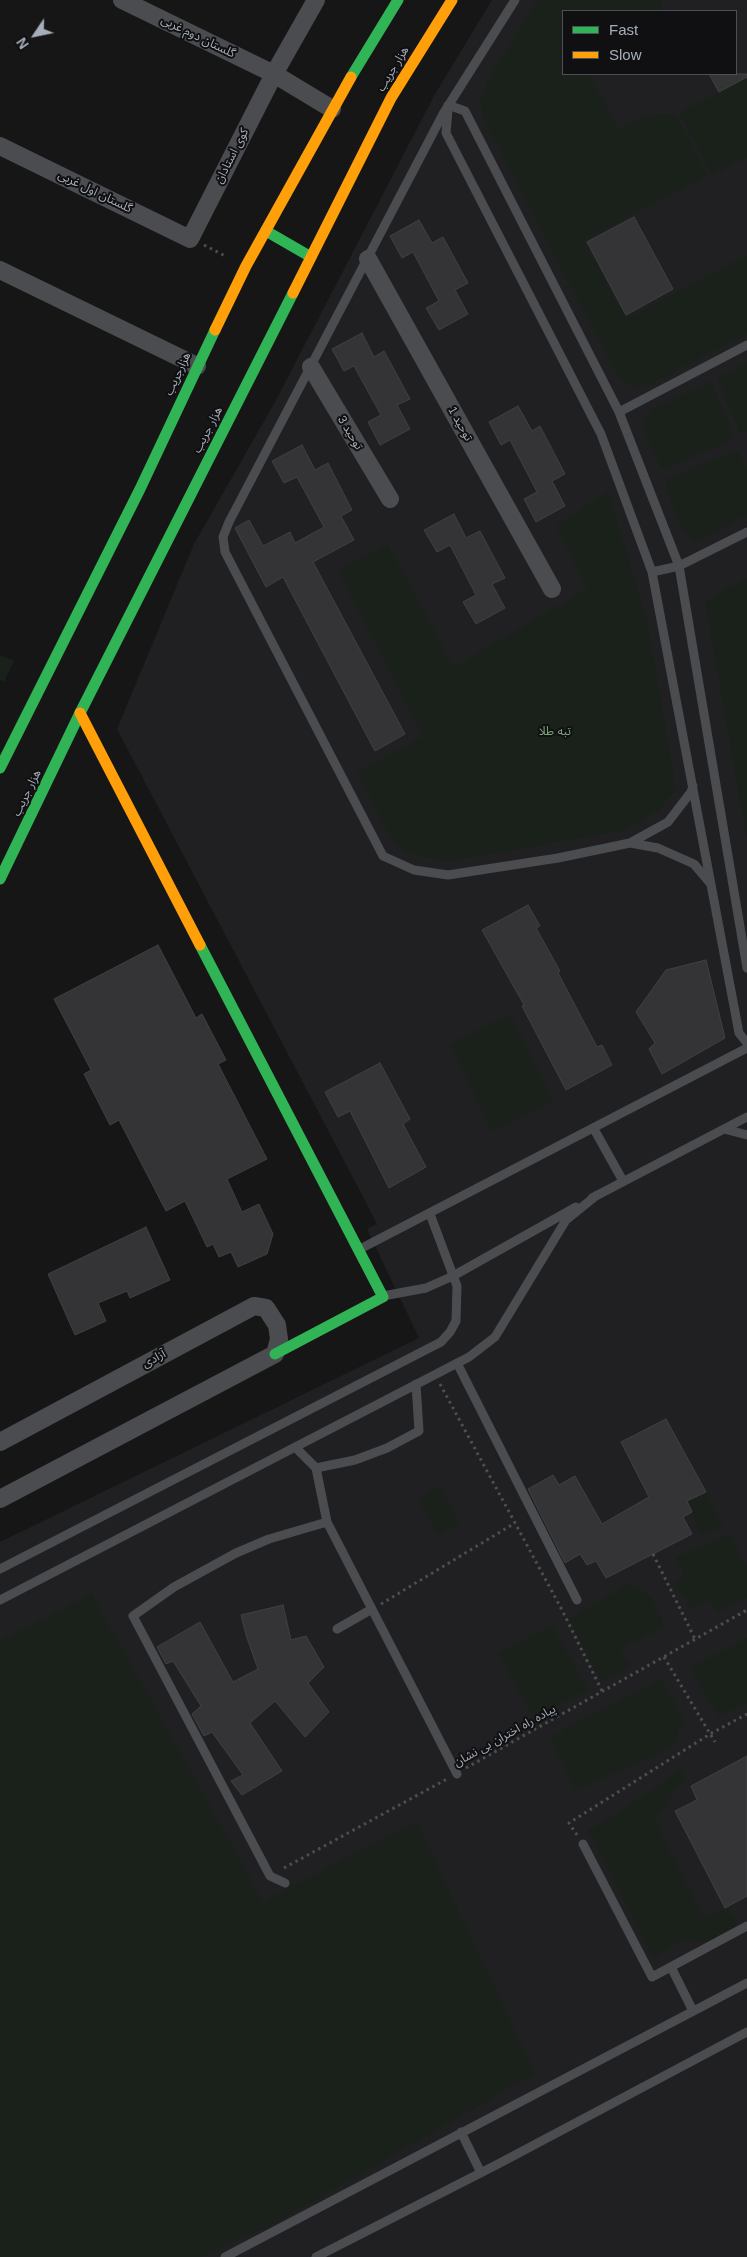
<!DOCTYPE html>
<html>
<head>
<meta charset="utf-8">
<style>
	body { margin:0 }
	#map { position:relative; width:747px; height:2257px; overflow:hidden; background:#161616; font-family:Helvetica,sans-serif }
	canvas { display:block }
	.legend { position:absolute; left:562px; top:10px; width:175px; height:65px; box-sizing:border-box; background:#101012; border:1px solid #4c4f55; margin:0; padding:6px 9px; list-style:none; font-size:15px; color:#a6aeb9 }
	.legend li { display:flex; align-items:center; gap:10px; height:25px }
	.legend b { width:25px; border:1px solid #4c4f55 }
	.north { position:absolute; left:10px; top:10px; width:50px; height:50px; -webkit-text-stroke:4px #101012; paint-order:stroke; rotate:236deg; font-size:14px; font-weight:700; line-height:20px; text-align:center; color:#a6aeb9 }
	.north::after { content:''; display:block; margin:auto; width:18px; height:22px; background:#a6aeb9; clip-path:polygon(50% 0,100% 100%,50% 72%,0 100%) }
</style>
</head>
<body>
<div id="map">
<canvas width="747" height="2257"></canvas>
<ul class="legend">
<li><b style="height:6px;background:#30b455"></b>Fast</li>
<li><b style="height:6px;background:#ff9f0a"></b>Slow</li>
</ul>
<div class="north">N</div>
</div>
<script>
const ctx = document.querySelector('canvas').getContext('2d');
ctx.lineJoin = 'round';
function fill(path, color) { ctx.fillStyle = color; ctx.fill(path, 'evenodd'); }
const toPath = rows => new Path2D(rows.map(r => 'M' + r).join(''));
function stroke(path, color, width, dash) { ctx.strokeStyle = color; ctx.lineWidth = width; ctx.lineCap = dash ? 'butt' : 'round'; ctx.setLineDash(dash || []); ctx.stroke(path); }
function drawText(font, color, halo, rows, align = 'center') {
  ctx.font = font + ' Helvetica,"Noto Sans Arabic",sans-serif'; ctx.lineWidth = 4; ctx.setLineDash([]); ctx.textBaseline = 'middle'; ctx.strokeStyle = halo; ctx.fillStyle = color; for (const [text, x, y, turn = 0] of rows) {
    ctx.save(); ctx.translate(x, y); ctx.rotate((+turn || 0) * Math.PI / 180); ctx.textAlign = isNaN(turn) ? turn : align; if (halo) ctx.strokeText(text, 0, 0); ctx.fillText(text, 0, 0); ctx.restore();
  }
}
const built = toPath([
	[492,0,747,0,747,2257,0,2257,0,1542,419,1338,367,1229,377,1224,370,1210,117,729,194,544,275,402,435,94],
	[563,11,736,11,736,74,563,74]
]);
const green = toPath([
	[537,0,661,0,662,6,660,11,563,11,563,74,589,74,619,129,641,118,662,114,676,115,708,175,584,240,626,319,747,255,747,334,648,385,635,388,622,380,615,371,484,121,480,99,488,80],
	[745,78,747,81,747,157,712,176,679,113],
	[747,363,747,432,743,434,740,433,717,378],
	[711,381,733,434,731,440,664,469,661,468,644,432,644,422,651,410],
	[734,451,739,452,747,470,747,514,701,540,694,541,682,530,665,486,667,482,668,479],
	[608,492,647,619,676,789,660,809,624,830,446,862,415,855,394,844,357,773,423,736,338,571,388,544,454,667,587,589,556,525],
	[747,578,747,840,705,601],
	[0,655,14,661,4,682,0,680],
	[510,1014,553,1100,492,1131,450,1044],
	[440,1485,459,1523,438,1534,418,1500],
	[706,1492,724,1527,700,1533,687,1501],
	[730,1535,747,1567,747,1598,717,1612,710,1601,692,1610,674,1583,684,1576,676,1557],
	[629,1584,651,1597,665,1626,620,1650,632,1666,601,1681,568,1619],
	[92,1594,263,1901,417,1822,535,2073,272,2225,199,2257,0,2257,0,1641],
	[552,1625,588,1690,533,1718,499,1653],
	[747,1638,747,1703,719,1717,689,1667],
	[661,1679,686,1724,679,1730,673,1747,575,1791,550,1737],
	[679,1768,685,1777,655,1821,704,1918,728,1908,739,1924,705,1942,684,1940,653,1957,588,1831,652,1791]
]);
const building = toPath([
	[709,74,747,74,747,77,719,92,709,74],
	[634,217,673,289,626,315,587,242,634,217],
	[419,220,432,243,443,237,468,283,455,290,468,314,439,330,426,308,439,301,413,252,402,258,390,236,419,220],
	[362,333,374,357,384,351,410,399,397,405,410,429,380,445,368,422,381,415,354,366,344,371,332,349,362,333],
	[518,406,532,431,540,426,565,474,552,481,565,506,536,522,524,499,537,492,510,440,501,445,489,422,518,406],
	[302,445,315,470,328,463,352,510,341,516,354,540,313,562,405,734,375,751,283,577,266,587,235,528,249,520,263,546,290,532,295,543,324,527,297,477,284,483,272,461,302,445],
	[454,514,466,538,480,531,505,578,492,584,505,608,476,624,463,602,476,595,450,545,437,552,424,530,454,514],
	[528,905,540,926,536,928,560,971,558,973,597,1047,602,1045,612,1065,566,1090,522,1006,524,1005,482,930,528,905],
	[158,945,196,1018,202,1014,226,1060,218,1064,267,1159,227,1179,242,1212,259,1204,273,1234,267,1254,238,1267,231,1252,219,1257,213,1244,207,1247,185,1201,166,1211,119,1120,110,1125,84,1074,91,1070,54,999,158,945],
	[706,960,725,1038,662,1074,649,1049,655,1043,636,1012,666,970,706,960],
	[380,1063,410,1119,403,1124,426,1167,389,1188,350,1111,338,1117,325,1092,380,1063],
	[146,1227,170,1280,130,1298,127,1291,98,1303,106,1321,75,1335,48,1274,146,1227],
	[666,1419,706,1492,687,1501,692,1512,683,1517,692,1534,606,1578,596,1561,587,1565,580,1554,565,1563,528,1489,553,1475,559,1485,575,1476,602,1524,649,1497,621,1442,666,1419],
	[283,1605,291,1640,306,1636,324,1667,308,1683,329,1712,305,1737,275,1701,250,1723,282,1771,242,1795,231,1781,243,1775,212,1732,204,1736,192,1714,201,1706,173,1661,166,1664,157,1647,200,1622,233,1682,258,1669,246,1635,241,1615,283,1605],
	[747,1756,747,1896,725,1908,675,1811,697,1800,691,1786,747,1756]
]);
const path = toPath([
	[204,245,227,257],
	[440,1384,562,1610,602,1691],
	[653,1554,695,1639],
	[381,1604,515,1523],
	[664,1657,715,1742],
	[466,1768,747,1610],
	[577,1835,569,1823,710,1734,747,1714],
	[284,1868,447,1779]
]);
const lane = toPath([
	[515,0,443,114,229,522,223,537,225,552,383,856,414,870,448,875,558,858,630,843,668,822,691,792,693,786],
	[448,105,465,111,619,412,679,566,747,968],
	[448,110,446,133,601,434,652,572,739,1033,747,1043],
	[619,412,747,345],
	[652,572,679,566,747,532],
	[630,843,658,848,694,864,710,883],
	[594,1129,623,1181],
	[724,1129,747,1135],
	[592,1198,747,1117],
	[360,1249,747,1048],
	[383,1296,426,1288,453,1276,576,1207],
	[457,1363,577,1600],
	[295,1447,316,1468,327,1522,457,1774],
	[316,1468,355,1460,387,1448,419,1431,416,1384],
	[0,1569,441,1342,450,1332,456,1321,457,1286,430,1214],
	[0,1600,469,1357,495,1337,566,1220,597,1195],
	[337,1629,372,1609],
	[583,1844,652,1977,747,1926],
	[285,1883,270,1876,133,1616,174,1587,236,1553,269,1539,327,1522],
	[671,1967,693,2011],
	[461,2132,481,2173],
	[225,2257,747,1983],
	[316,2257,500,2163,747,2032]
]);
const street = toPath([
	[122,0,274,74,332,109],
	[0,146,190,239,274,74,316,0],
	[368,259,552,589],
	[0,270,197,366],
	[311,367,390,499],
	[0,1442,254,1306,266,1308,277,1325,279,1339,275,1354,0,1499]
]);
const fast = toPath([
	[351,77,398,0],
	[266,231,311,257],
	[0,768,140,489,215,330],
	[0,879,80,713,293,293],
	[200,945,383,1297,275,1354]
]);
const slow = toPath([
	[293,293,391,98,452,0],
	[215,330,246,266,351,77],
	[80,713,200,945]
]);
const streetNames = [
	["گلستان دوم غربی",198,37,26],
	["هزار جریب",393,69,-59],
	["کوی استادان",232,156,-63],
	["گلستان اول غربی",95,192,26],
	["هزارجریب",178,374,-65],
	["توحید 1",460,424,61],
	["هزار جریب",208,430,-63],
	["توحید 3",350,433,59],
	["هزار جریب",27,793,-64],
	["آزادی",154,1359,-28],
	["پیاده راه اختران بی نشان",505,1736,-29]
];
const parkNames = [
	["تبه طلا",555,732]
];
fill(built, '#202022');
fill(green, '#1a211a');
fill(building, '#343436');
stroke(building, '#3e4043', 1);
stroke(path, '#4c4e51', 3, [2.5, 4]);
stroke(lane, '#4a4c4f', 9);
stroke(street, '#4a4c4f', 18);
stroke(fast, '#30b455', 11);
stroke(slow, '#ff9f0a', 11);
drawText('12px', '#a6aeb9', '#101012', streetNames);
drawText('12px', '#7da57b', '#101012', parkNames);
</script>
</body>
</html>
